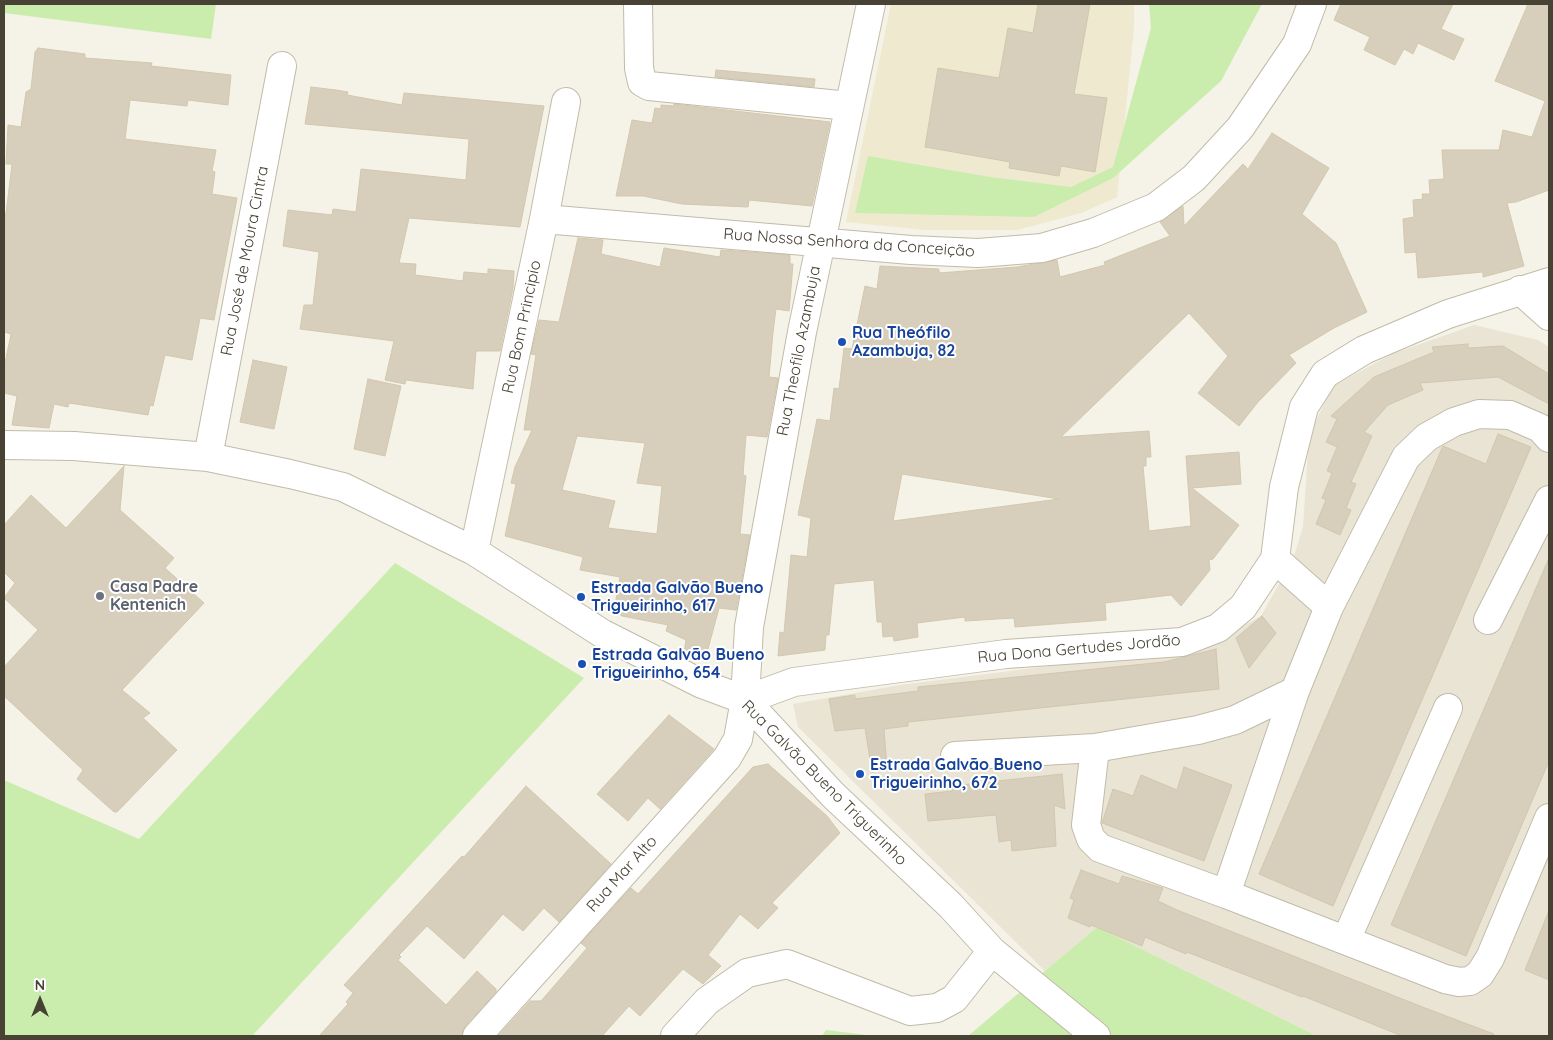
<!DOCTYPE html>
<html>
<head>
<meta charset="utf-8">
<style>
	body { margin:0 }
	#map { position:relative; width:1553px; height:1040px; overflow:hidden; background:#f5f2e7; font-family:Quicksand,sans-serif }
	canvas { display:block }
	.frame { position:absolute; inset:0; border:5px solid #484235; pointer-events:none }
	.north { position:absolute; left:15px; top:975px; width:50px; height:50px; -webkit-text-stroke:4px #fff; paint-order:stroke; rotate:0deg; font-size:14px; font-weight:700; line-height:20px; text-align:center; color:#484235 }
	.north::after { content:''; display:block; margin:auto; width:18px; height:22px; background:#484235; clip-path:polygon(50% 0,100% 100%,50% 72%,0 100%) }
</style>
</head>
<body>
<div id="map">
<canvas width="1553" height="1040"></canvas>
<div class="frame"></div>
<div class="north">N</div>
</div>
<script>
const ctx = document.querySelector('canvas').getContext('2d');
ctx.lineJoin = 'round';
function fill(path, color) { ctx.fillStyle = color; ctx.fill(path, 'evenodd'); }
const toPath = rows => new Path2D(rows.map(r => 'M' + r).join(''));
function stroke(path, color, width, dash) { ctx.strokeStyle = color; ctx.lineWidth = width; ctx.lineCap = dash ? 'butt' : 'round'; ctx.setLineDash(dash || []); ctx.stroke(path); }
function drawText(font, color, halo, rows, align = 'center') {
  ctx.font = font + ' Quicksand,sans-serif'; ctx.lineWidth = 4; ctx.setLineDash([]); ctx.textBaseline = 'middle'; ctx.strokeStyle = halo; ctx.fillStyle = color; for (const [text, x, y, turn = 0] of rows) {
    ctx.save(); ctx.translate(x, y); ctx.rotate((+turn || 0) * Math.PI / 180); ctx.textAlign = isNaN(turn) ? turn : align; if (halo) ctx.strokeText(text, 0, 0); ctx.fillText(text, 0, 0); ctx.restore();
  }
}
const residential = toPath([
	[1474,325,1538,340,1549,347,1549,1036,1317,1036,1097,927,1045,971,798,727,793,704,900,685,1207,646,1261,616,1293,559,1303,527,1309,435,1333,386,1392,354]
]);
const education = toPath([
	[891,4,1134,4,1134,28,1117,197,1081,213,1017,230,925,230,846,222]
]);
const green = toPath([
	[4,4,216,4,211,39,4,13],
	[1149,4,1262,4,1221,81,1113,178,1034,217,855,213,868,156,990,177,1071,187,1113,167,1151,28],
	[395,563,584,678,252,1036,4,1036,4,780,139,839],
	[1097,927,1317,1036,968,1036],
	[826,1030,875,1036,822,1036]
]);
const building = toPath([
	[1038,4,1090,4,1074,94,1107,98,1095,172,1061,166,1059,176,1009,168,1010,162,925,147,938,68,999,78,1008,28,1033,33,1038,4],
	[1341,4,1453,4,1441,29,1464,39,1454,60,1418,43,1413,54,1404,49,1395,65,1364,50,1370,37,1334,20,1341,4],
	[1528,4,1549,4,1549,190,1516,202,1507,203,1524,266,1483,277,1483,272,1418,278,1416,252,1405,253,1403,219,1414,217,1413,200,1423,199,1422,194,1430,194,1429,180,1444,179,1442,150,1499,150,1503,130,1532,137,1545,101,1495,81,1528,4],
	[38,48,85,54,85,58,152,63,151,66,231,75,228,105,188,100,187,106,130,100,125,139,216,150,212,171,215,172,212,194,237,198,214,320,200,318,192,360,165,355,153,406,150,405,148,415,69,403,68,407,54,404,49,428,12,425,17,396,4,393,4,368,11,334,4,332,4,214,6,214,12,164,6,164,8,125,21,127,26,92,31,89,35,52,38,48],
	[716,70,815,79,814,87,715,77,716,70],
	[311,87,336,90,348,92,347,95,402,105,404,93,544,106,520,227,409,218,399,263,416,264,415,275,463,281,464,272,488,274,488,269,514,271,513,288,500,351,476,351,473,389,406,380,405,384,385,380,394,341,300,329,304,305,313,305,319,252,283,246,288,210,332,215,333,209,356,212,361,169,466,180,469,139,305,124,311,87],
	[674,104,830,122,812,206,749,200,748,207,682,204,643,196,616,196,632,120,652,123,655,108,661,109,661,105,674,106,674,104],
	[1272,133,1329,168,1302,214,1336,243,1367,312,1334,328,1289,355,1296,363,1258,402,1239,426,1198,393,1228,356,1189,313,1061,437,1149,431,1151,457,1146,457,1146,466,1143,466,1149,531,1191,526,1186,456,1239,452,1241,484,1192,488,1239,525,1213,559,1209,560,1210,570,1181,606,1171,595,1105,603,1106,620,1015,627,1014,618,965,621,965,617,917,623,918,637,894,641,893,636,883,637,882,622,877,622,874,580,834,584,829,635,826,635,825,650,778,656,780,632,784,633,791,555,807,557,811,518,798,515,817,419,830,421,834,388,839,389,844,348,852,349,865,286,877,289,880,266,939,269,939,273,1017,267,1057,260,1060,277,1105,265,1104,262,1170,236,1160,222,1183,206,1184,226,1243,164,1248,169,1272,133],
	[902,474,1059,499,893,521,902,474],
	[578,238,603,240,601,254,660,267,664,248,720,257,721,250,790,255,790,264,793,264,789,311,776,309,773,332,769,377,778,378,767,437,746,435,743,475,746,476,740,534,750,535,736,610,719,608,705,660,684,653,686,640,666,631,668,625,622,616,614,611,620,577,580,570,583,557,505,536,516,484,511,483,515,467,532,430,524,430,536,355,531,354,539,320,559,322,578,238],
	[577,436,645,443,637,483,662,486,657,534,608,528,615,501,562,490,577,436],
	[1468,344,1468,348,1503,346,1549,374,1549,404,1498,377,1420,383,1423,390,1388,405,1364,432,1372,436,1351,482,1356,484,1346,508,1351,510,1340,535,1316,524,1326,500,1322,498,1332,473,1327,471,1337,447,1326,442,1337,419,1331,416,1374,377,1434,352,1432,347,1468,344],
	[253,360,287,367,274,429,240,422,253,360],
	[368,379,401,386,385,456,354,449,368,379],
	[1498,434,1531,447,1333,906,1259,874,1443,446,1486,464,1498,434],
	[124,466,120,510,174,558,165,568,204,603,122,690,150,713,143,718,177,750,117,812,114,812,77,779,83,770,4,696,4,667,38,630,4,598,15,583,4,572,4,525,31,495,66,528,124,466],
	[1549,558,1549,761,1466,956,1391,925,1549,558],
	[1262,616,1276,633,1249,668,1236,638,1262,616],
	[1216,649,1219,689,908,722,908,726,884,729,887,770,872,772,865,728,835,731,829,699,855,695,855,699,918,691,918,687,1164,662,1216,649],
	[669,715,714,749,660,809,648,798,628,821,597,794,669,715],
	[768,764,827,816,840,833,772,903,778,908,758,929,740,914,708,955,721,966,703,984,683,969,640,1016,629,1006,602,1036,498,1036,530,1001,541,1001,587,948,581,943,631,888,638,894,753,767,768,764],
	[1184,767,1232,785,1204,861,1102,823,1113,789,1133,796,1141,775,1177,790,1184,767],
	[1062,774,1065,809,1054,805,1056,846,1012,851,1011,840,999,842,996,815,928,821,925,794,952,791,952,786,1062,774],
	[526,786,611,864,559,922,544,908,523,931,503,914,464,959,427,926,399,955,401,957,398,960,446,1005,477,971,496,989,496,992,465,1026,462,1036,319,1036,348,1004,346,1002,353,993,344,985,462,856,464,857,526,786],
	[1081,870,1119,884,1122,876,1163,888,1158,901,1177,910,1425,1008,1494,1034,1493,1036,1402,1036,1303,996,1302,997,1187,952,1186,954,1145,937,1142,946,1091,925,1090,927,1068,918,1074,900,1070,898,1081,870],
	[1548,913,1549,914,1549,980,1525,970,1548,913]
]);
const minor = toPath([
	[638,4,639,68,642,82,649,86,849,106],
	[544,219,911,250,978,253,1042,248,1093,233,1156,207,1194,178,1240,128,1297,44,1312,4],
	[1520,290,1549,316],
	[4,445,74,446,208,457,290,474,343,487,474,551,603,634,702,684,745,700,833,795,950,905,992,951,1096,1036],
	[208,457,282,66],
	[474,551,544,219,566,102],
	[1275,559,1329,607,1295,691,1226,894,1445,979,1459,982,1470,981,1480,974,1490,958,1549,818],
	[1329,607,1406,457,1427,437,1454,422,1479,414,1510,415,1540,428,1549,438],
	[1488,620,1549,500],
	[745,700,794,682,1006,654,1182,642,1218,628,1243,607,1275,559,1284,487,1304,407,1325,374,1364,350,1448,314,1549,282],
	[1095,748,1086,825,1091,839,1100,848,1226,894],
	[955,756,1095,748,1198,730,1235,720,1295,691],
	[1346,940,1448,708],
	[477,1036,727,758,738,739,745,700,749,627,802,332,871,4],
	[675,1036,707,1001,747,973,787,964,910,1011,937,1008,954,999,992,951]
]);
const markers = [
	[842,342,5,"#1a4fb4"],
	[100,596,5,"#6b7280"],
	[581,597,5,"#1a4fb4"],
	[582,664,5,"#1a4fb4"],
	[860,774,5,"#1a4fb4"]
];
const streetNames = [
	["Rua Nossa Senhora da Conceição",849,243,4],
	["Rua José de Moura Cintra",245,261,-79],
	["Rua Bom Principio",522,327,-78],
	["Rua Theofilo Azambuja",799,351,-79],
	["Rua Dona Gertudes Jordão",1079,649,-5],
	["Rua Galvão Bueno Triguerinho",824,783,45],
	["Rua Mar Alto",622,874,-48]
];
const transitNames = [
	["Rua Theófilo",852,333],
	["Azambuja, 82",852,351],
	["Estrada Galvão Bueno",591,588],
	["Trigueirinho, 617",591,606],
	["Estrada Galvão Bueno",592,655],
	["Trigueirinho, 654",592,673],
	["Estrada Galvão Bueno",870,765],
	["Trigueirinho, 672",870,783]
];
const worshipNames = [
	["Casa Padre",110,587],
	["Kentenich",110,605]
];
fill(residential, '#e9e4d4');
fill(education, '#efe9d0');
fill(green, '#caecad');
fill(building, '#d7cfbb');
stroke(building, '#d2c7ae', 1);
stroke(minor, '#c1bba9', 30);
stroke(minor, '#fff', 28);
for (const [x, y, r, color] of markers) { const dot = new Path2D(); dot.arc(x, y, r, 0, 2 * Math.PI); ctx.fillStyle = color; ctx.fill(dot); stroke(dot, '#fff', 2); }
drawText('16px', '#484235', '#fff', streetNames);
drawText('bold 16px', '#164399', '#fff', transitNames, 'left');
drawText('bold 16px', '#5b616d', '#fff', worshipNames, 'left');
</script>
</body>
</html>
